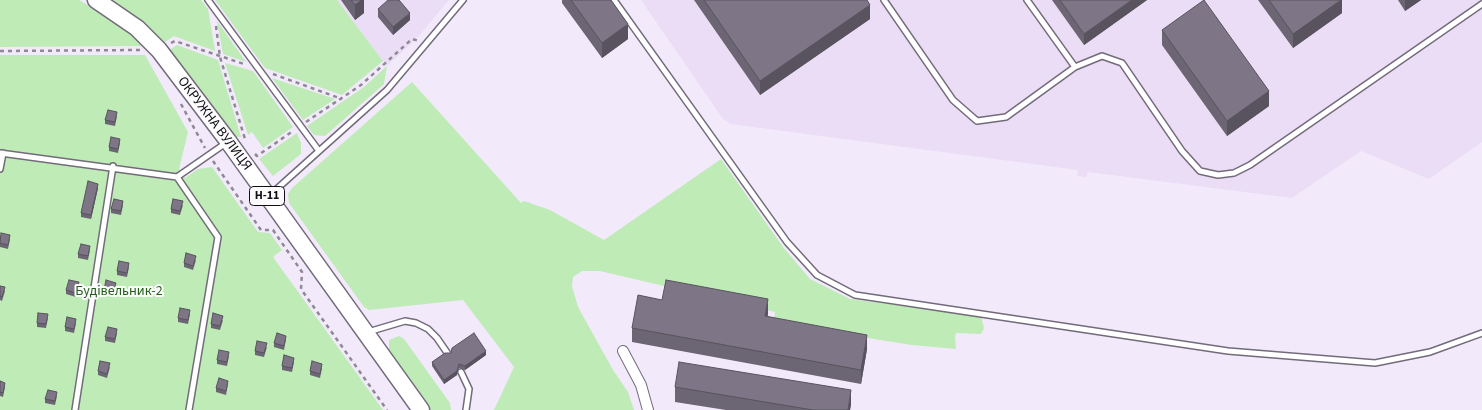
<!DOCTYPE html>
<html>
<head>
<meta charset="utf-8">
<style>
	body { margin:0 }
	canvas { display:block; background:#f2e9fb }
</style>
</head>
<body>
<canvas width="1482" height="410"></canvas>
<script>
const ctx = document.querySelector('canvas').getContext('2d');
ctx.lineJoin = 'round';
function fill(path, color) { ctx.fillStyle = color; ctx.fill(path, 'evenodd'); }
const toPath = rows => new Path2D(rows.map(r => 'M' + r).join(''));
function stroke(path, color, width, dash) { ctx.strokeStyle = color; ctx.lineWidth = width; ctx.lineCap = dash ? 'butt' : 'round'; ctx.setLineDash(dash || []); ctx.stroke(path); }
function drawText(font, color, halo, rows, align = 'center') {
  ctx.font = font + ' "Source Sans 3",sans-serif'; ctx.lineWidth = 4; ctx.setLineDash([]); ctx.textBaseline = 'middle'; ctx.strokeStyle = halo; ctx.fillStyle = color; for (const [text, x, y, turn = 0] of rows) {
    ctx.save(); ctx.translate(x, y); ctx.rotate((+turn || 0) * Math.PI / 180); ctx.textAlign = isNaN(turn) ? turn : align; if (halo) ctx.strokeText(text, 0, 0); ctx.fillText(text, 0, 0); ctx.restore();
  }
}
const built = toPath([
	[337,0,449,0,418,37,387,66],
	[641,0,1482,0,1482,142,1429,179,1361,151,1292,198,1088,172,1086,177,1077,176,1078,170,731,124,723,119]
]);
const green = toPath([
	[0,0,79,0,103,14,132,35,143,46,0,47],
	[111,0,201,0,208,9,215,51,174,36,162,44,143,24],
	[215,0,337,0,383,61,342,95,265,68],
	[217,21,246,62,223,54],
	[177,45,218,60,241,137,234,137,168,51],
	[0,55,145,55,188,132,179,169,185,178,198,169,212,167,258,232,270,233,282,250,273,257,383,410,0,410],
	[225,63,253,71,293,127,263,148,252,132,248,135],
	[387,66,384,84,325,136,314,135,307,126,364,87],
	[272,78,335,99,303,120],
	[412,82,521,203,524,201,550,210,604,240,721,159,783,247,810,279,850,299,981,316,984,328,981,334,956,333,955,337,956,349,912,345,774,323,775,312,600,271,582,271,573,277,572,286,578,307,613,370,628,392,634,410,494,410,514,367,463,300,369,310,364,307,289,203,288,194,292,188],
	[297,133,301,143,301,154,273,176,259,159],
	[399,336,404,339,450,403,451,410,430,410,389,351,389,340]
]);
const path = toPath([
	[216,26,220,57,245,139],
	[171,43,175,41,244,64],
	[0,51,140,50],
	[273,74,342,99],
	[181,104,205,148],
	[306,122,361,85,412,39,419,41],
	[255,154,257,156,293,131],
	[213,161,261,230,273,230,302,272,301,289,387,410]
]);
const service = toPath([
	[208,0,319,151],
	[614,0,787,242,817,275,855,295,1228,351,1375,363,1430,352,1482,333],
	[884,0,953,100,977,121,1006,117,1075,67,1102,56,1122,63,1182,151,1200,171,1218,175,1234,173,1250,165,1482,4],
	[1027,0,1075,67],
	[0,153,177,177,226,143],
	[0,169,3,153],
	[177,177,218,237,189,410],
	[270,195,387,90,463,0],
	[368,332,405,321,416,323,428,329,437,338,448,354],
	[461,372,469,389,466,410],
	[75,410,113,166]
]);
const minor = toPath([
	[623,351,641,385,648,410]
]);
const primary = toPath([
	[96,0,137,28,159,50,228,141,421,410]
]);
const wall = toPath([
	[341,0,364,0,364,13,355,20],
	[562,0,611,0,628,39,602,58,562,3],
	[694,0,867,0,870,19,760,95],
	[1052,0,1147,0,1084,45],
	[1258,0,1342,0,1342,13,1293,48],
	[1398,0,1421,0,1405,11],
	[378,9,410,20,393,35,378,17],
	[1162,30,1269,106,1227,136,1162,45],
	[117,116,115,126,105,124,105,120],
	[120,143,118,153,109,151,109,147],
	[98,188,91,219,81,217,81,213],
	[123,205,121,215,111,213,111,209],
	[183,205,180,215,171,213,171,209],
	[0,236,10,239,8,249,0,247],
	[90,250,88,260,78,258,78,254],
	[196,260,193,270,184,267,184,263],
	[129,267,127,277,117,275,117,271],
	[0,286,5,291,2,301,0,300],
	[79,286,76,297,66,294,66,290],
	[116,287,113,297,104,294,104,290],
	[662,300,768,314,767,316,867,349,861,384,632,342,632,328],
	[190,314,188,324,178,322,178,318],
	[48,318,46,328,37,327,37,323],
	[223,320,220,330,211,328,211,324],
	[76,323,74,333,65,331,65,327],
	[117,333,115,343,105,341,105,337],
	[286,339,284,350,274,347,274,343],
	[267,347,264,357,255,355,255,351],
	[486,355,465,370,459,368,457,375,444,384,432,366,432,362],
	[229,356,227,366,217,364,217,360],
	[294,362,292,372,282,370,282,366],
	[110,367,107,378,98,375,98,371],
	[322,368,320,378,310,375,310,371],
	[0,381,5,387,3,397,0,396],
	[228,384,226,395,216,392,216,388],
	[675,387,851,404,850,410,726,410,675,402],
	[57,396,55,405,45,403,45,399]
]);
const shadedWall = toPath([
	[362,0,364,0,364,13,355,20,355,5],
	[1132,0,1147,0,1084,45,1084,34],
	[1341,0,1342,0,1342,13,1293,48,1293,34],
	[1405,0,1421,0,1405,11],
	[870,5,870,19,760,95,760,81],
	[410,13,410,20,393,35,393,27],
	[628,24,628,39,602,58,602,43],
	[1269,91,1269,106,1227,136,1227,121],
	[98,184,98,188,91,219,91,215],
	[768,299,768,314,765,330,765,316],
	[867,335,867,349,861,384,861,370],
	[486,351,486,355,465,370,465,366],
	[459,364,457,375,444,384,444,380],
	[851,390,851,404,850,410,848,410]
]);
const building = toPath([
	[351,0,362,0,355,5,351,0],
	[388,0,399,0,410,13,393,27,378,9,388,0],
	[571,0,611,0,628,24,602,43,571,0],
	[704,0,867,0,870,5,760,81,704,0],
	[1060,0,1132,0,1084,34,1060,0],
	[1204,0,1269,91,1227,121,1162,30,1204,0],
	[1269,0,1341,0,1293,34,1269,0],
	[108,110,117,112,115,122,105,120,108,110],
	[111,137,120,139,118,149,109,147,111,137],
	[88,181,98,184,91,215,81,213,88,181],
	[114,199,123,201,121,211,111,209,114,199],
	[173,199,183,201,180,211,171,209,173,199],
	[1,233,10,235,8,245,0,243,1,233],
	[81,244,90,246,88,256,78,254,81,244],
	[186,253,196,256,193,266,184,263,186,253],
	[119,261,129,263,127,273,117,271,119,261],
	[69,280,79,282,76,293,66,290,69,280],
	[106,280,116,283,113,293,104,290,106,280],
	[666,280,768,299,765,316,867,335,861,370,632,328,638,295,662,300,666,280],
	[0,286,5,287,2,297,0,296,0,286],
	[180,308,190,310,188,320,178,318,180,308],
	[38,313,48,314,46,324,37,323,38,313],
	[213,313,223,316,220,326,211,324,213,313],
	[67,317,76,319,74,329,65,327,67,317],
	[108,327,117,329,115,339,105,337,108,327],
	[277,333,286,336,284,346,274,343,277,333],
	[474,333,486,351,465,366,459,364,457,371,444,380,432,362,445,353,451,353,452,348,474,333],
	[257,341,267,343,264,353,255,351,257,341],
	[219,350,229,352,227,362,217,360,219,350],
	[284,355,294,358,292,368,282,366,284,355],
	[100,361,110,363,107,374,98,371,100,361],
	[312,361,322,364,320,374,310,371,312,361],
	[679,362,851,390,848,410,813,410,675,387,679,362],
	[219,378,228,381,226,391,216,388,219,378],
	[0,381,5,383,3,393,0,392,0,381],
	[48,390,57,392,55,401,45,399,48,390]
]);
const shields = [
	[267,196,35]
];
const shieldNames = [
	["Н-11",267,196]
];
const streetNames = [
	["ОКРУЖНА ВУЛИЦЯ",214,124,53]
];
const parkNames = [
	["Будівельник-2",119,292]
];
fill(built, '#eaddf5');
fill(green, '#bfebb7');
stroke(service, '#736b7a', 8);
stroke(minor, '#736b7a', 12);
stroke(primary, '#736b7a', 19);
stroke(path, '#8f8995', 2.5, [4, 4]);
stroke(service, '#fff', 5);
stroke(minor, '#fff', 10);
stroke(primary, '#fff', 16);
fill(wall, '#6c6573');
fill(shadedWall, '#58535e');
fill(building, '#7e7686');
stroke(building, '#58535e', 1);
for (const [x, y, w] of shields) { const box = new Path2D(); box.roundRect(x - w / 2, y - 9.5, w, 19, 4); ctx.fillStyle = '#fbfafd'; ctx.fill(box); stroke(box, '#110e13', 1); }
drawText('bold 12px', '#110e13', null, shieldNames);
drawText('14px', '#110e13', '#fbfafd', streetNames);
drawText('14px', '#225e16', '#fbfafd', parkNames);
</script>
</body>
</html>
